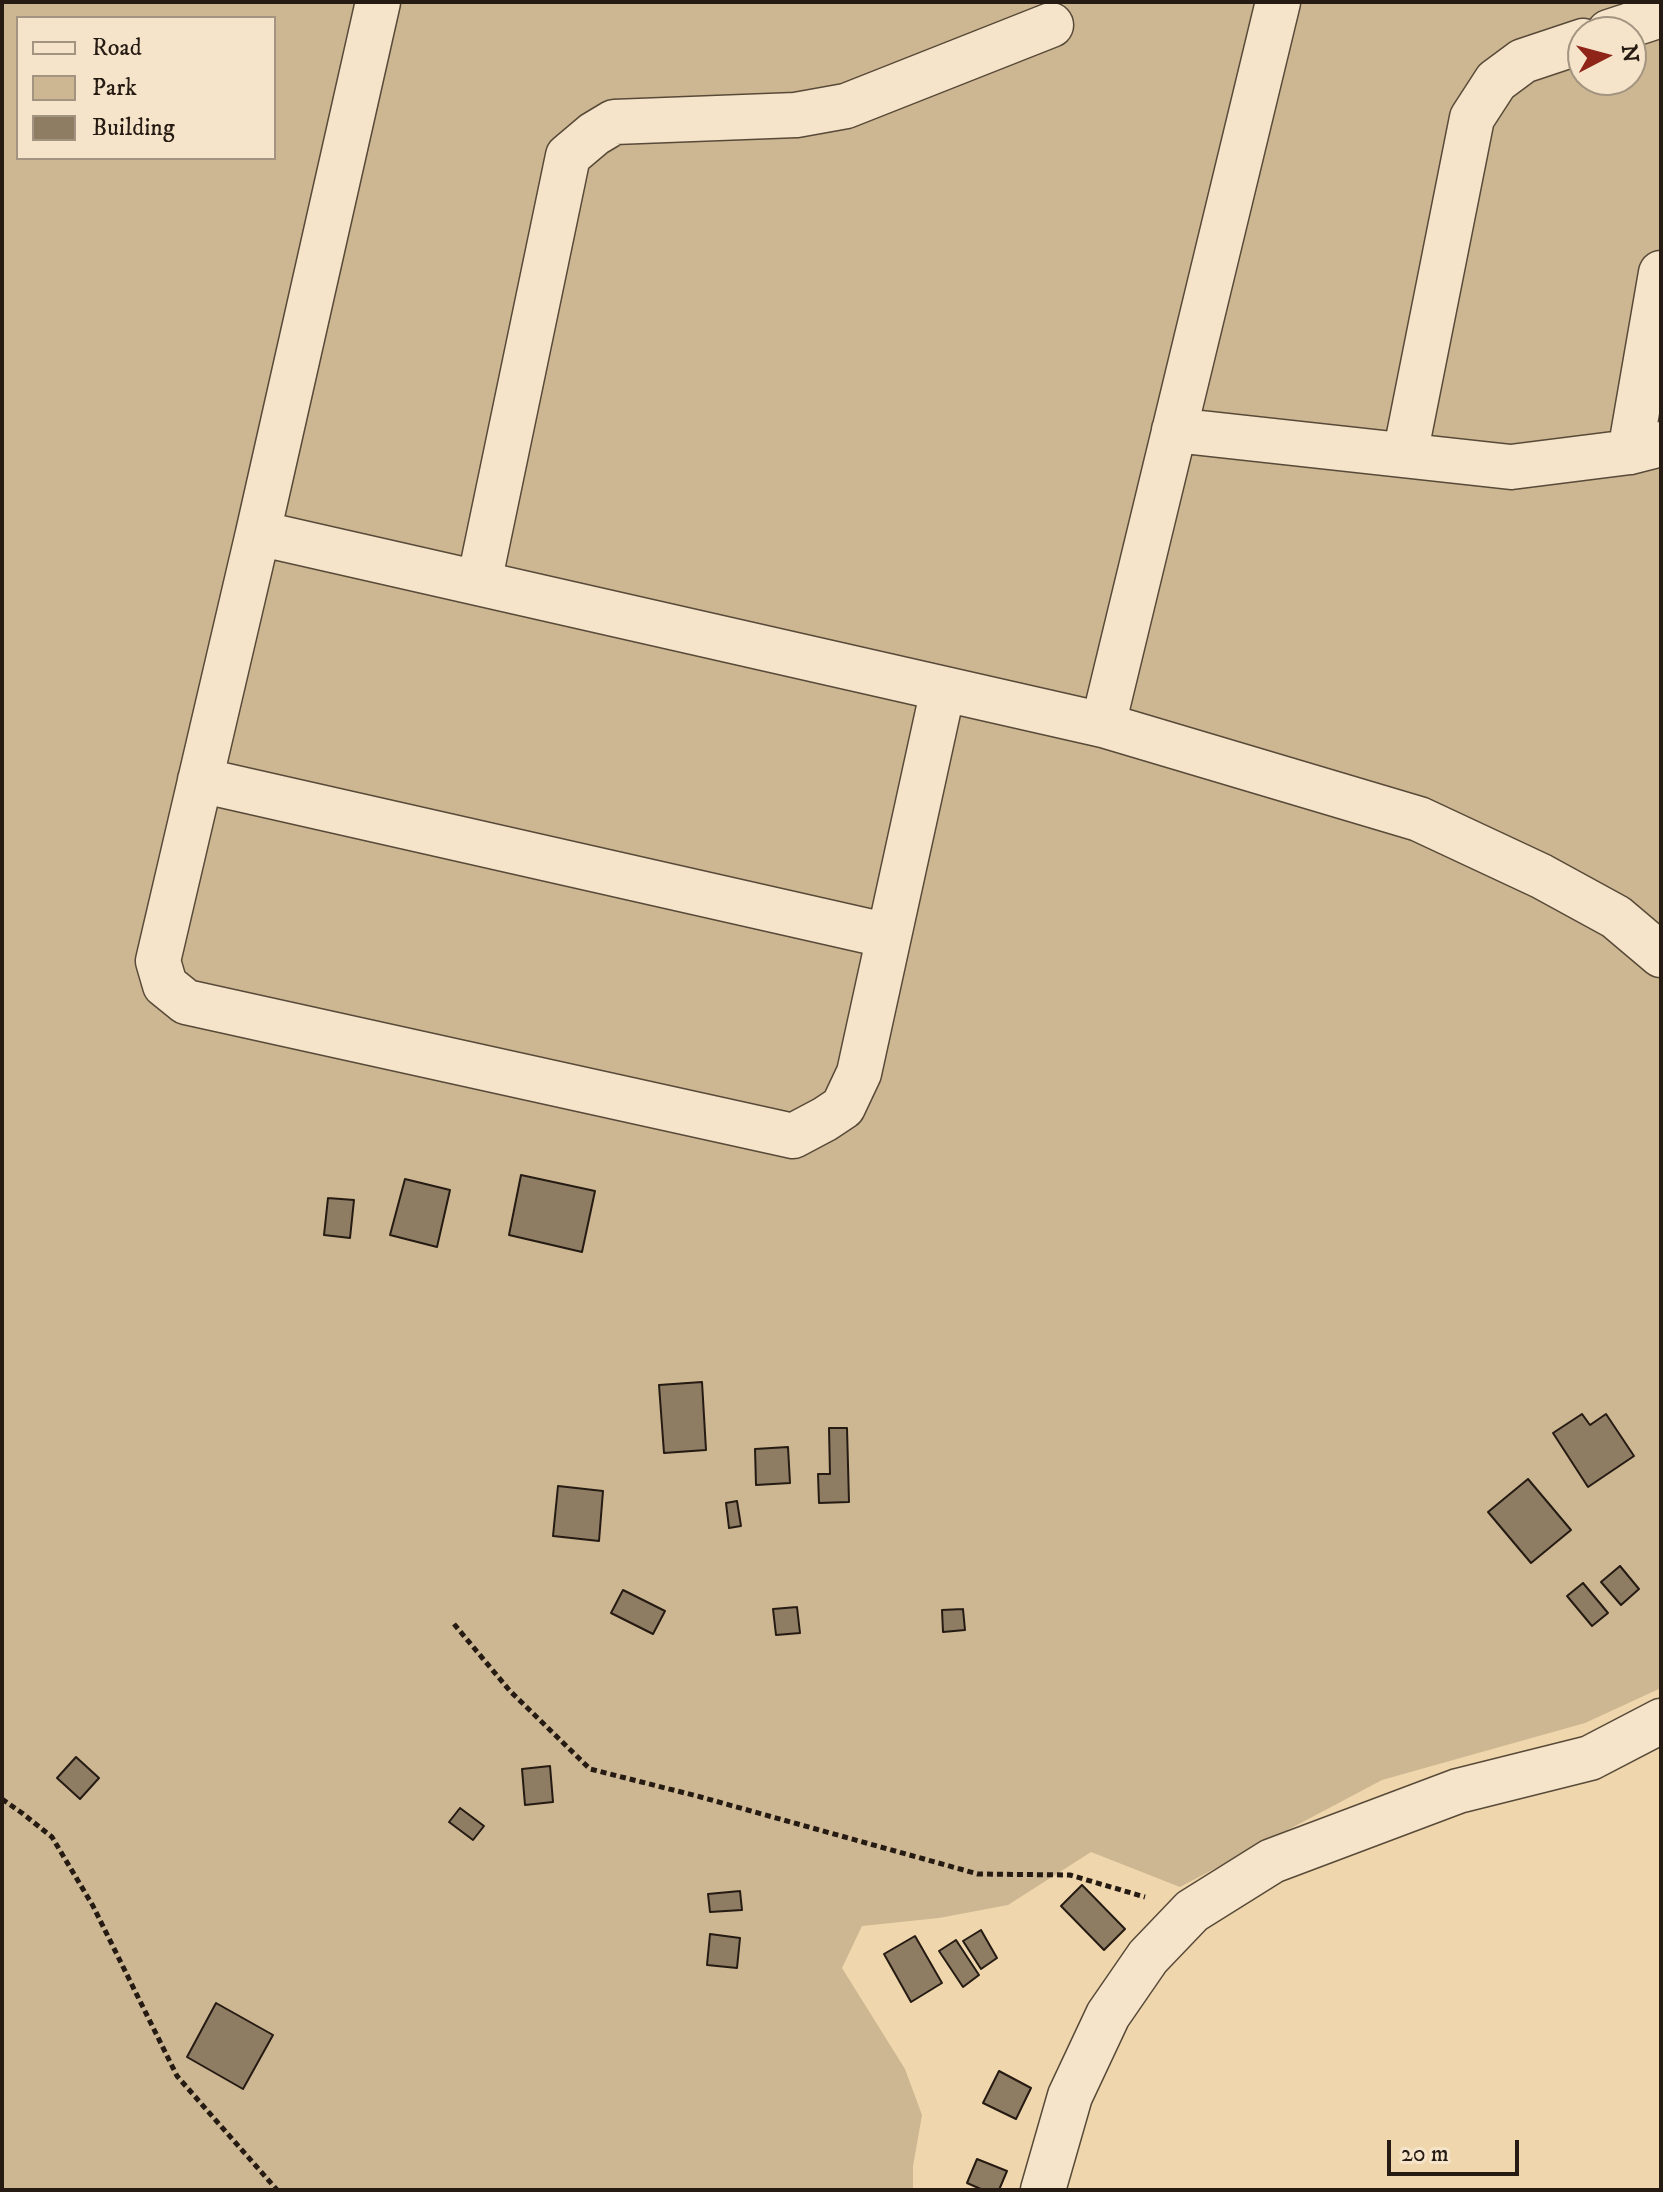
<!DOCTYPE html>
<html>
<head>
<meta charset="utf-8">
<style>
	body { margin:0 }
	#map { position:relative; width:1663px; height:2192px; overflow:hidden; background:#efd6ac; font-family:"IM FELL DW Pica",serif }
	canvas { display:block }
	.frame { position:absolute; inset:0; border:4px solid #251b13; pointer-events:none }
	.legend { position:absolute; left:16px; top:16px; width:260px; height:144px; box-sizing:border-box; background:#f5e4c9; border:2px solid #a29480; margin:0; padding:10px 14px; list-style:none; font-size:24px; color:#251b13 }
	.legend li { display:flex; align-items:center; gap:16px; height:40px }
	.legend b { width:40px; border:2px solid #a29480 }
	.north { position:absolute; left:1567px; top:16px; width:80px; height:80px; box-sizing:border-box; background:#f5e4c9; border:2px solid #a29480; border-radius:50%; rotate:84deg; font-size:22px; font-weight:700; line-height:32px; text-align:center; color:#251b13 }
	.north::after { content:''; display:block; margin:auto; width:28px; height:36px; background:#8f2418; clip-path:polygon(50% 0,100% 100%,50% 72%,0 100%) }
	.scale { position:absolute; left:1387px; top:2140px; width:132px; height:36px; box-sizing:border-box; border:4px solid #251b13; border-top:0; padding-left:10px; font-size:24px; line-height:28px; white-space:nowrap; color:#251b13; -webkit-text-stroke:6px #f5e4c9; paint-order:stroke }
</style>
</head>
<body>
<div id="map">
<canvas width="1663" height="2192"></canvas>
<div class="frame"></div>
<ul class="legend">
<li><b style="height:10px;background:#f5e4c9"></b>Road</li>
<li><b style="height:22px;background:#cdb692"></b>Park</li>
<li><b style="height:22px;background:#8e7c63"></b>Building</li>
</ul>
<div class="north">N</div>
<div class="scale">20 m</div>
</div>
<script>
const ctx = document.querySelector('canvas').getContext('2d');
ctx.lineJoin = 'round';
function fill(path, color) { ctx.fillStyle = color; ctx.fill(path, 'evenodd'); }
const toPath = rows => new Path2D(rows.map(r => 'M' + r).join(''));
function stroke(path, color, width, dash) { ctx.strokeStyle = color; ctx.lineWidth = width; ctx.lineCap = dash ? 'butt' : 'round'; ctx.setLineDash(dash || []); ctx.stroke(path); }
const green = toPath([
	[2,2,1661,2,1661,1688,1585,1723,1382,1780,1180,1887,1091,1852,1008,1905,939,1918,862,1926,842,1968,905,2069,922,2115,913,2166,913,2190,2,2190],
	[18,18,274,18,274,158,18,158],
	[1583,32,1631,32,1631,80,1583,80]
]);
const building = toPath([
	[521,1175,595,1191,582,1252,509,1235,521,1175],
	[405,1179,450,1190,437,1247,390,1235,405,1179],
	[328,1198,354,1200,350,1238,324,1235,328,1198],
	[702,1382,706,1450,664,1453,659,1385,702,1382],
	[1582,1414,1590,1425,1606,1414,1634,1456,1588,1487,1553,1433,1582,1414],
	[829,1428,847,1428,849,1502,819,1503,818,1474,830,1474,829,1428],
	[788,1447,790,1483,756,1485,755,1449,788,1447],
	[1528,1479,1571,1530,1531,1563,1488,1512,1528,1479],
	[558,1486,603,1491,599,1541,553,1536,558,1486],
	[737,1501,741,1526,729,1528,726,1503,737,1501],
	[1620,1566,1639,1589,1621,1605,1601,1582,1620,1566],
	[1583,1583,1608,1613,1592,1626,1567,1596,1583,1583],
	[623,1590,665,1611,653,1634,611,1613,623,1590],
	[797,1607,800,1633,776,1635,773,1609,797,1607],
	[963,1609,965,1630,943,1632,942,1610,963,1609],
	[76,1757,99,1778,80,1799,57,1778,76,1757],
	[550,1766,553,1802,525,1805,522,1769,550,1766],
	[460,1808,484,1826,473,1840,449,1822,460,1808],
	[1082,1885,1125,1929,1104,1950,1061,1906,1082,1885],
	[740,1891,742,1910,710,1912,708,1894,740,1891],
	[981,1930,997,1958,981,1969,963,1941,981,1930],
	[710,1934,740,1938,737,1968,707,1965,710,1934],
	[915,1936,942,1983,911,2002,884,1954,915,1936],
	[956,1940,979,1975,963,1987,939,1951,956,1940],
	[216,2003,273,2035,243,2089,187,2057,216,2003],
	[999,2071,1031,2088,1016,2119,983,2103,999,2071],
	[977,2159,1007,2171,999,2190,983,2190,967,2183,977,2159]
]);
const path = toPath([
	[454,1624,510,1691,590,1769,697,1796,978,1874,1070,1875,1145,1897],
	[2,1799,22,1813,52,1837,93,1906,177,2076,277,2190]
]);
const minor = toPath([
	[378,2,258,533,1103,725,1419,819,1541,876,1616,917,1661,955],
	[1609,32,1661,15],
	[1174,430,1511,467,1630,452,1661,444],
	[1630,452,1661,273],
	[1405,455,1472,118,1496,81,1523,61,1583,41],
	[258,533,158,961,165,985,186,1002,793,1136,825,1119,843,1107,859,1073,943,689],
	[479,583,568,156,594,134,614,122,796,115,846,106,1051,25],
	[1103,725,1278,2],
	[200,780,889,936]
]);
const tertiary = toPath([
	[1043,2190,1070,2096,1108,2015,1148,1957,1192,1911,1272,1861,1458,1791,1590,1758,1661,1721]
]);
fill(green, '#cdb692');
fill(building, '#8e7c63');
stroke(building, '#251b13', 2);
stroke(minor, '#584a39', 47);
stroke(tertiary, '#584a39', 47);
stroke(path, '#251b13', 5, [6, 4]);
stroke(minor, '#f5e4c9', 44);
stroke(tertiary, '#f5e4c9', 44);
</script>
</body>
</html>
